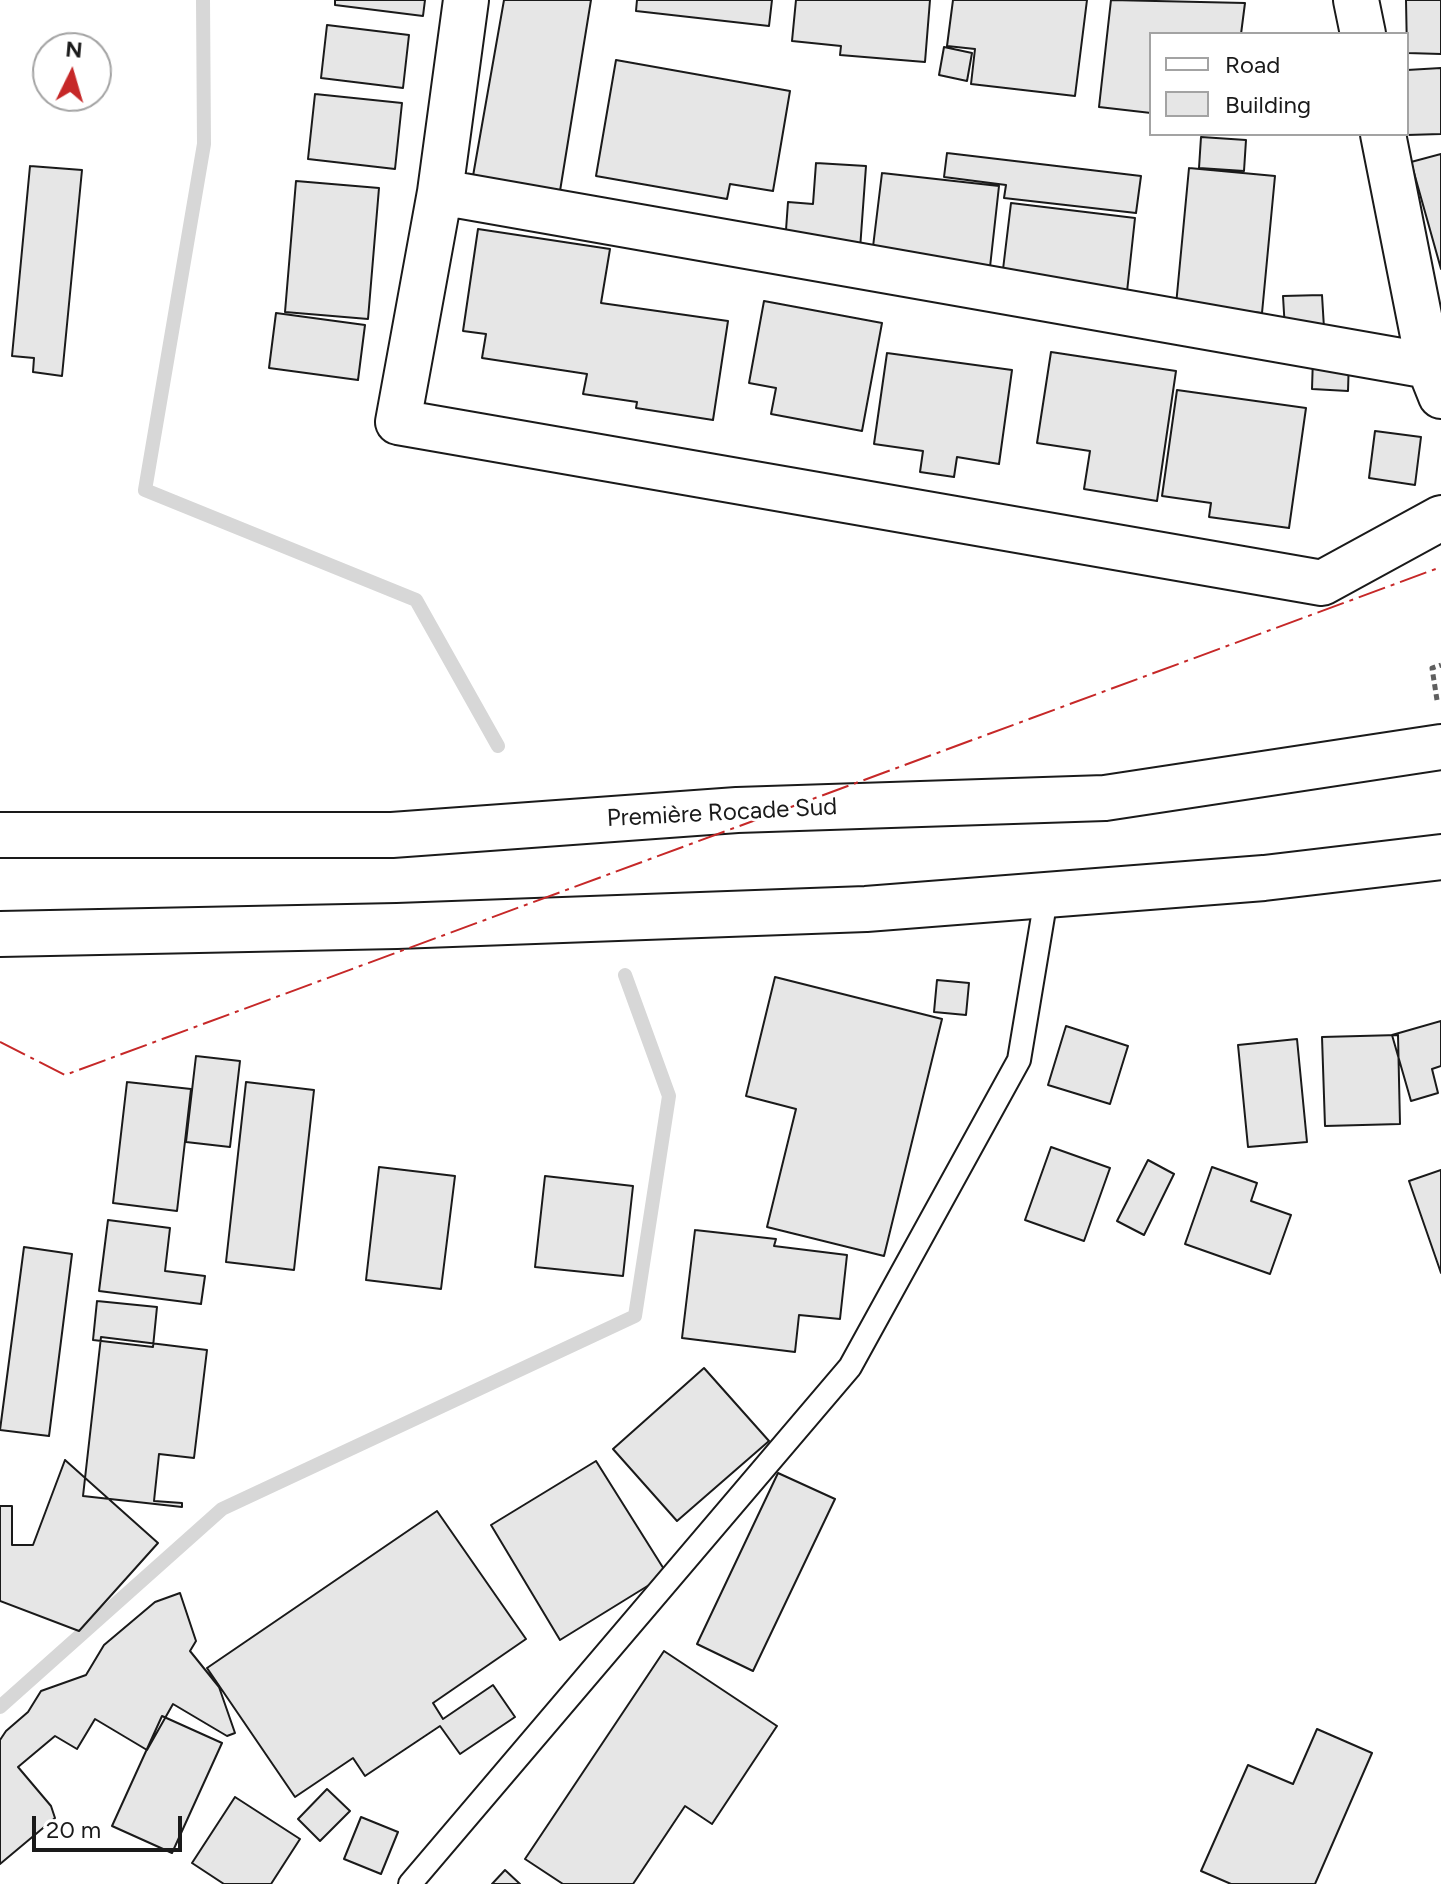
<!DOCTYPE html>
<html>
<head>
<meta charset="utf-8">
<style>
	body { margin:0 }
	#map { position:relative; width:1441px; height:1884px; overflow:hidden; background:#fff; font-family:Figtree,sans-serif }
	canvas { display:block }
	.legend { position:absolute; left:1149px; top:32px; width:260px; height:104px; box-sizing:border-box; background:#fff; border:2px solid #a3a3a3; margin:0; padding:10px 14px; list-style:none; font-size:24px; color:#1a1a1a }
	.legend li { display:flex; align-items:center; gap:16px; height:40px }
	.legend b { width:40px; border:2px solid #a3a3a3 }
	.north { position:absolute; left:32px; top:32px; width:80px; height:80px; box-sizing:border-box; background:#fff; border:2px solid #a3a3a3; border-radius:50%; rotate:5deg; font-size:22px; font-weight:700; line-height:32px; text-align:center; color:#1a1a1a }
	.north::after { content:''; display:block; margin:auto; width:28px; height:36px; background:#c62828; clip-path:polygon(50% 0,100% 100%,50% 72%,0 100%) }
	.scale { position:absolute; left:32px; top:1816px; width:150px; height:36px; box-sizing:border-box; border:4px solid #1a1a1a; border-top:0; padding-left:10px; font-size:24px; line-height:28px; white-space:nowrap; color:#1a1a1a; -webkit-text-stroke:6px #fff; paint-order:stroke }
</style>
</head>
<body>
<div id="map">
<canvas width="1441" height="1884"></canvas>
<ul class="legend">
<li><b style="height:10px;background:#fff"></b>Road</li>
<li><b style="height:22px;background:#e6e6e6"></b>Building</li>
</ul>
<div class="north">N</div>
<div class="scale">20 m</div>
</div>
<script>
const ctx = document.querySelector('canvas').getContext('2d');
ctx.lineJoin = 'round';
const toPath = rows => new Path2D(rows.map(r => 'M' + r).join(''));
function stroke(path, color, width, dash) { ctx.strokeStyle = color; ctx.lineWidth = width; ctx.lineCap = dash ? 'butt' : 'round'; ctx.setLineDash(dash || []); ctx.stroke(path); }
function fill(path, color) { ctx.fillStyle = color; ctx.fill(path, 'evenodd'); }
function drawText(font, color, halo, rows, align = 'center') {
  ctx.font = font + ' Figtree,sans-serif'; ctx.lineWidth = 6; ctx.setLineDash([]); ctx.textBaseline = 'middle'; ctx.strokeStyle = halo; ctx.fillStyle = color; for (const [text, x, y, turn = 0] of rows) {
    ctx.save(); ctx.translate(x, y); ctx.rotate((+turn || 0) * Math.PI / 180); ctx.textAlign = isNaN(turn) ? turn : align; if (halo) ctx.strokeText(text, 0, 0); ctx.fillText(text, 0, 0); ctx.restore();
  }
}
const stream = toPath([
	[203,0,204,144,145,490,416,600,498,746],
	[0,1707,222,1509,635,1316,669,1096,625,975]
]);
const building = toPath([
	[335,0,425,0,423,16,335,5,335,0],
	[504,0,591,0,560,191,473,176,504,0],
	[637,0,772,0,769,26,636,11,637,0],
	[796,0,930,0,925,62,840,55,841,46,792,41,796,0],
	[953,0,1087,0,1075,96,971,84,975,49,947,46,953,0],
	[1111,0,1245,3,1241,34,1151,34,1151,113,1099,107,1111,0],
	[1406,0,1441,0,1441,54,1407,53,1406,0],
	[327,25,409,35,403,88,321,78,327,25],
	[944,47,972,53,967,81,939,75,944,47],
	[616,60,790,91,773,191,730,184,727,199,596,176,616,60],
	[1441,68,1441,134,1407,135,1407,70,1441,68],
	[315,94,402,103,395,169,308,159,315,94],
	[1201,137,1246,140,1244,171,1199,168,1201,137],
	[947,153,1141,176,1136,213,1004,198,1006,185,944,177,947,153],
	[1441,154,1441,269,1411,162,1441,154],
	[816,163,866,166,860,249,785,244,788,202,813,204,816,163],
	[30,166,82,170,62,376,33,372,34,358,12,356,30,166],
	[1189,168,1275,176,1262,313,1176,305,1189,168],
	[882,173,999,186,989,276,872,255,882,173],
	[296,181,379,188,368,319,285,312,296,181],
	[1011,203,1135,218,1126,301,1001,286,1011,203],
	[478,229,610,249,601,303,728,321,713,420,636,408,637,402,583,394,587,374,482,358,486,334,463,331,478,229],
	[1322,295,1324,328,1285,330,1283,296,1322,295],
	[764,301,882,323,862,431,771,414,776,388,749,383,764,301],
	[276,313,365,325,358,380,269,368,276,313],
	[1051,352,1176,371,1157,501,1084,489,1090,451,1037,443,1051,352],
	[887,353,1012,370,999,464,957,457,954,477,920,472,923,451,874,444,887,353],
	[1313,357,1349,358,1348,391,1312,389,1313,357],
	[1177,390,1306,408,1289,528,1209,517,1211,503,1162,496,1177,390],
	[1375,431,1421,437,1415,485,1369,478,1375,431],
	[775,977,942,1019,884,1256,767,1227,796,1109,746,1096,775,977],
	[937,980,969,983,966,1015,934,1012,937,980],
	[1441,1021,1441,1066,1432,1069,1438,1093,1411,1101,1392,1035,1441,1021],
	[1066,1026,1128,1046,1110,1104,1048,1085,1066,1026],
	[1398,1035,1400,1124,1325,1126,1322,1037,1398,1035],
	[1297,1039,1307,1142,1248,1147,1238,1045,1297,1039],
	[196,1056,240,1061,230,1147,186,1142,196,1056],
	[127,1082,191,1089,177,1211,113,1203,127,1082],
	[246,1082,314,1090,294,1270,226,1262,246,1082],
	[1051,1147,1110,1168,1084,1241,1025,1220,1051,1147],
	[1148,1160,1174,1174,1144,1235,1117,1221,1148,1160],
	[379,1167,455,1176,441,1289,366,1280,379,1167],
	[1212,1167,1257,1183,1251,1201,1291,1215,1270,1274,1185,1244,1212,1167],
	[1441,1170,1441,1273,1409,1181,1441,1170],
	[545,1176,633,1186,623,1276,535,1267,545,1176],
	[108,1220,170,1228,165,1271,205,1276,201,1304,99,1291,108,1220],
	[695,1230,776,1239,774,1246,847,1255,840,1319,799,1315,795,1352,682,1338,695,1230],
	[24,1247,72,1254,49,1436,0,1430,24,1247],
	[97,1301,157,1307,153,1347,93,1340,97,1301],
	[101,1337,207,1350,194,1458,159,1454,154,1501,182,1503,182,1507,83,1496,101,1337],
	[704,1368,769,1441,677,1521,613,1449,704,1368],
	[65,1460,158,1543,79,1631,0,1601,0,1506,12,1506,12,1545,33,1545,65,1460],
	[596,1461,667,1574,560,1640,491,1525,596,1461],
	[778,1473,835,1499,753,1671,697,1644,778,1473],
	[437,1511,526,1639,433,1703,443,1719,493,1685,515,1717,460,1754,440,1726,365,1776,353,1758,295,1797,207,1668,437,1511],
	[180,1593,196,1641,190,1651,219,1687,235,1733,227,1736,173,1704,147,1750,95,1719,77,1749,55,1736,18,1767,51,1806,55,1818,0,1864,0,1740,6,1731,28,1712,41,1691,86,1675,104,1645,155,1602,180,1593],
	[664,1651,777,1726,712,1824,685,1806,633,1884,563,1884,525,1859,664,1651],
	[162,1716,222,1743,172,1853,112,1826,162,1716],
	[1317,1729,1372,1753,1315,1884,1231,1884,1201,1871,1248,1765,1293,1784,1317,1729],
	[327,1789,350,1811,320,1841,298,1819,327,1789],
	[235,1797,300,1839,271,1884,224,1884,192,1863,235,1797],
	[361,1817,398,1832,381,1874,344,1859,361,1817],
	[505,1870,520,1884,492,1884,505,1870]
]);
const path = toPath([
	[1437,700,1432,668,1441,665]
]);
const lane = toPath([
	[410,1884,850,1367,1019,1060,1046,898]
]);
const street = toPath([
	[466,0,440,192,398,422,1322,583,1441,518],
	[1356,0,1363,34],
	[1383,134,1429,366,1441,396],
	[440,192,1429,366]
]);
const highway = toPath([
	[0,835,392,835,737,810,1105,798,1441,747],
	[0,934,397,926,866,909,1264,878,1441,857]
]);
const power = toPath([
	[0,1042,65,1075,1441,567]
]);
const streetNames = [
	["Première Rocade Sud",722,813,-3]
];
stroke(stream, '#d7d7d7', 14);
fill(building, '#e6e6e6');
stroke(building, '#1a1a1a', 2);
stroke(lane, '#1a1a1a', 26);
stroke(street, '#1a1a1a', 48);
stroke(highway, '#1a1a1a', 48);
stroke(path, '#5f5f5f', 5, [6, 4]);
stroke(lane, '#fff', 22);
stroke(street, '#fff', 44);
stroke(highway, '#fff', 44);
stroke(power, '#c62828', 2, [28, 6, 4, 6]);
drawText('24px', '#1a1a1a', '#fff', streetNames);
</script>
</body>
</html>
